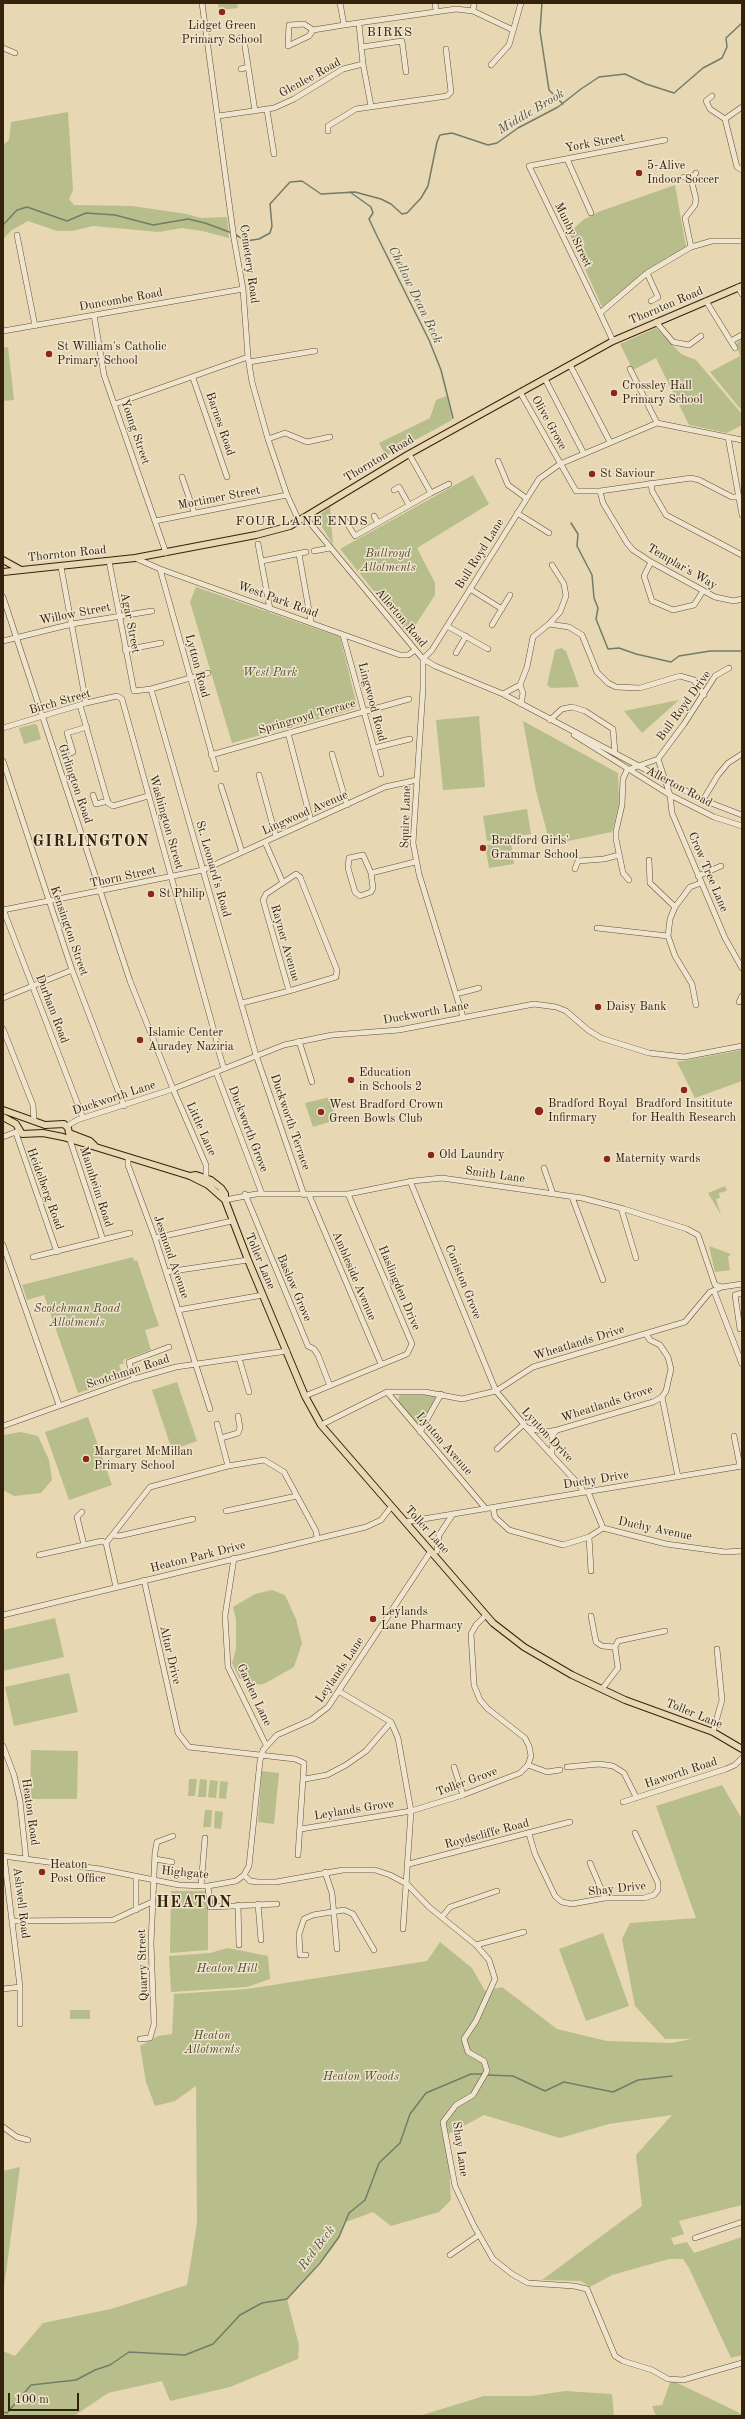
<!DOCTYPE html>
<html>
<head>
<meta charset="utf-8">
<style>
	body { margin:0 }
	#map { position:relative; width:745px; height:2419px; overflow:hidden; background:#e7d7b3; font-family:"Old Standard TT",serif }
	canvas { display:block }
	.frame { position:absolute; inset:0; border:4px solid #36220c; pointer-events:none }
	.scale { position:absolute; left:8px; top:2393px; width:71px; height:18px; box-sizing:border-box; border:2px solid #36220c; border-top:0; padding-left:5px; font-size:12px; line-height:14px; white-space:nowrap; color:#36220c; -webkit-text-stroke:3px #efe5ce; paint-order:stroke }
</style>
</head>
<body>
<div id="map">
<canvas width="745" height="2419"></canvas>
<div class="frame"></div>
<div class="scale">100 m</div>
</div>
<script>
const ctx = document.querySelector('canvas').getContext('2d');
ctx.lineJoin = 'round';
function fill(path, color) { ctx.fillStyle = color; ctx.fill(path, 'evenodd'); }
const toPath = rows => new Path2D(rows.map(r => 'M' + r).join(''));
function stroke(path, color, width, dash) { ctx.strokeStyle = color; ctx.lineWidth = width; ctx.lineCap = dash ? 'butt' : 'round'; ctx.setLineDash(dash || []); ctx.stroke(path); }
function drawText(font, color, halo, rows, align = 'center') {
  ctx.font = font + ' "Old Standard TT",serif'; ctx.lineWidth = 3; ctx.setLineDash([]); ctx.textBaseline = 'middle'; ctx.strokeStyle = halo; ctx.fillStyle = color; for (const [text, x, y, turn = 0] of rows) {
    ctx.save(); ctx.translate(x, y); ctx.rotate((+turn || 0) * Math.PI / 180); ctx.textAlign = isNaN(turn) ? turn : align; if (halo) ctx.strokeText(text, 0, 0); ctx.fillText(text, 0, 0); ctx.restore();
  }
}
const green = toPath([
	[218,3,237,3,238,8,219,10],
	[68,112,73,190,69,199,74,205,132,206,187,214,201,218,227,217,229,238,202,231,182,228,159,232,93,226,72,231,57,231,28,221,12,230,3,239,3,145,9,140,11,122],
	[675,185,686,247,649,269,602,307,569,233,583,220,598,212],
	[656,328,681,354,696,360,742,414,742,425,727,433,689,425,656,358,633,370,620,344],
	[742,338,742,411,710,372,740,356,736,344],
	[8,347,14,400,3,401,3,348],
	[447,396,452,420,386,456,379,443,430,418,436,400],
	[473,475,489,504,417,548,435,583,435,595,409,635,340,549],
	[330,507,333,545,316,517],
	[196,587,340,637,357,706,355,709,232,743,190,602],
	[561,648,566,651,579,687,551,688,547,685,555,650],
	[679,700,642,733,624,711],
	[479,716,485,787,443,790,436,720],
	[523,721,618,773,619,804,612,832,563,842,549,840,536,791],
	[34,724,37,725,41,739,24,744,19,728],
	[527,809,531,834,487,841,483,816],
	[511,842,514,864,489,868,485,845],
	[742,1050,742,1081,695,1098,677,1062],
	[330,1097,336,1120,313,1127,305,1103],
	[725,1186,727,1191,719,1193,720,1198,716,1199,721,1215,708,1193],
	[709,1246,731,1254,728,1257,730,1270,715,1272],
	[133,1257,134,1261,137,1260,159,1326,145,1330,151,1350,123,1360,124,1363,119,1365,124,1378,78,1393,44,1295,27,1300,22,1285],
	[177,1382,197,1441,172,1450,152,1390],
	[400,1394,431,1394,436,1398,423,1423,414,1422,397,1403],
	[88,1417,112,1485,69,1500,45,1432],
	[21,1432,38,1436,49,1460,52,1480,41,1493,14,1496,3,1490,3,1435],
	[272,1590,285,1595,296,1619,302,1643,294,1667,264,1684,250,1685,239,1678,232,1663,236,1649,236,1619,233,1607,255,1594],
	[55,1618,64,1657,3,1671,3,1630],
	[69,1673,78,1712,14,1726,5,1687],
	[31,1750,78,1751,77,1799,30,1799],
	[262,1771,279,1773,274,1824,258,1822],
	[189,1779,197,1779,195,1796,188,1796],
	[200,1779,207,1780,206,1797,198,1797],
	[210,1780,218,1781,216,1798,208,1797],
	[220,1781,228,1782,226,1799,219,1798],
	[722,1785,742,1819,742,2205,679,2221,684,2234,671,2238,674,2245,687,2242,694,2253,742,2237,742,2355,731,2358,689,2268,683,2259,669,2259,612,2275,590,2287,581,2281,542,2280,642,2206,636,2155,672,2115,609,2124,560,2138,484,2115,447,2135,451,2200,439,2212,391,2226,373,2212,346,2222,339,2237,330,2250,287,2299,299,2345,298,2359,230,2387,170,2401,162,2381,108,2393,74,2416,3,2416,3,2351,15,2356,43,2323,111,2309,187,2285,197,2223,196,2086,175,2101,155,2106,146,2082,140,2046,158,2036,172,2034,174,1994,247,1989,427,1961,440,1942,472,1968,485,1991,502,1987,557,2029,607,2041,672,2043,691,2039,665,2039,635,2006,622,1939,630,1923,696,1918,656,1806],
	[205,1810,212,1810,211,1827,203,1827],
	[215,1811,223,1812,221,1829,214,1828],
	[171,1891,208,1891,208,1950,170,1953],
	[603,1933,629,2006,586,2021,559,1949],
	[228,1948,268,1956,270,1979,247,1987,171,1992,169,1956,210,1953],
	[70,2010,90,2010,90,2019,70,2019],
	[20,2167,8,2258,3,2293,3,2171],
	[671,2380,742,2414,742,2416,656,2416,652,2406,662,2405],
	[565,2391,612,2394,614,2416,419,2416,484,2396,532,2396]
]);
const stream = toPath([
	[542,3,540,31,549,90,563,104],
	[350,192,371,207,373,213,369,219,377,236,429,340,441,370,453,418],
	[3,225,17,210,27,207,67,221,86,213,115,215,153,225,188,219,205,223,232,233],
	[236,235,246,241,259,239,270,233,272,226,270,204,290,182,302,181,321,194,355,192,381,199,391,204,402,214,407,213,421,198,428,186,437,142,440,135,452,133,488,145,497,143,518,128,558,107,581,89,599,77,625,74,646,84,674,93,703,68,722,58,727,47,726,38,742,23],
	[571,523,578,534,577,546,592,575,594,598,598,608,596,619,608,649,619,648,636,654,671,662,679,656,710,651,742,651],
	[487,2075,513,2076,545,2091,564,2082,613,2092,638,2080,672,2076],
	[3,2412,7,2413,31,2385,76,2380,95,2370,110,2365,129,2352,185,2355,213,2344,240,2315,262,2303,287,2299,320,2263,339,2237,349,2213,365,2200,379,2163,400,2143,410,2114,426,2093,471,2074,484,2074]
]);
const minor = toPath([
	[202,3,234,239,243,289,248,357,252,382,268,439,287,495,299,521],
	[435,3,436,10],
	[473,11,474,3],
	[359,24,363,64,371,106],
	[344,25,456,9,473,11,513,30],
	[313,30,309,36,288,46,289,25,304,24,313,30,344,25,340,3],
	[240,38,244,40,255,111],
	[362,47,402,41,406,72],
	[3,48,15,53],
	[491,65,509,45,521,3],
	[241,69,248,67],
	[712,96,706,101,710,109,725,119],
	[742,107,725,119,737,167,742,170],
	[267,110,274,154],
	[218,116,274,108,294,99,343,69,363,64],
	[328,131,328,126,356,109,447,96,451,92,446,49],
	[567,159,591,213],
	[684,177,691,179,696,199,695,205,685,218,691,247],
	[691,179,696,173],
	[17,235,35,326],
	[647,273,658,297,651,301],
	[738,287,742,294],
	[706,301,735,348],
	[600,313,529,166,665,140],
	[94,315,104,375,166,553],
	[656,322,673,342,689,345,701,336],
	[3,331,243,289],
	[613,341,600,313,647,273,691,247,712,241,742,241],
	[731,341,742,335],
	[249,362,315,351],
	[570,365,610,442],
	[630,369,657,423,742,440],
	[193,378,227,477],
	[545,379,584,454],
	[520,392,576,491,600,491,691,478,699,480,732,497,738,497],
	[115,404,248,357],
	[728,437,742,515],
	[268,439,285,433,307,442,330,437],
	[498,461,508,485,526,498],
	[182,477,194,512],
	[651,483,652,491,666,515,742,555],
	[394,490,399,487,409,505],
	[600,491,603,503,627,543,633,550,651,562,715,597,734,601,742,599],
	[431,493,449,484],
	[517,513,549,533],
	[374,516,378,523],
	[306,518,423,659,435,666,503,694,703,800,742,815],
	[345,520,355,536,431,493,409,454],
	[155,521,287,495],
	[258,544,270,609],
	[314,551,330,548],
	[299,554,311,622],
	[135,558,160,569,400,655,408,655,414,651],
	[109,561,134,691,151,689,208,673],
	[262,561,306,552],
	[651,562,644,576,652,601,673,610,694,605,703,591],
	[61,567,86,703],
	[160,569,216,769],
	[470,589,502,609],
	[3,597,130,981,173,1089,206,1165,206,1178],
	[549,624,569,627,582,635,597,672,608,683,616,687,640,688,680,676,694,680,704,695],
	[492,625,510,595],
	[447,626,488,649],
	[343,635,381,774],
	[3,641,72,624,152,611],
	[125,650,161,643],
	[456,653,466,636],
	[520,685,523,693,521,704],
	[151,689,256,1055,304,1195],
	[503,694,520,685,527,667,533,637,549,624,560,612,566,596,564,584,552,565],
	[80,705,108,803,113,806,148,796],
	[550,720,562,709,572,707,585,711,613,729,615,753],
	[3,728,86,703,117,696,122,699,217,1042],
	[288,733,311,821],
	[574,735,670,795,714,817,742,826],
	[374,748,410,739],
	[332,754,347,805],
	[66,755,73,752,67,733,87,727],
	[211,755,409,699],
	[658,759,670,795,672,813,725,938,742,968],
	[3,761,72,970,124,1106],
	[259,775,276,837],
	[221,786,242,852],
	[93,795,96,804,108,801],
	[703,800,718,775,728,763,742,754],
	[265,842,283,883],
	[649,860,650,883,675,907],
	[575,869,578,861,604,859,619,855],
	[371,873,363,855,349,858,348,868,355,892,360,896,371,892,373,888,371,873,415,862],
	[698,876,721,866],
	[629,880,623,873,616,839,616,831,622,805,623,779,627,770,658,759,684,724,715,676,729,668],
	[3,909,83,1118],
	[3,910,203,870,385,787,417,780],
	[597,928,668,936],
	[460,993,479,988],
	[3,998,72,970],
	[739,1002,742,996],
	[242,1003,289,991,336,977,337,970,300,877,296,874,266,894,263,900,289,991],
	[696,1005,692,984,675,956,668,936,670,919,675,907,690,887,701,883],
	[463,1017,419,874,413,843,423,688,423,659,432,650,539,479,560,464,657,423],
	[3,1029,33,1105,34,1121],
	[299,1041,312,1082],
	[218,1049,224,1069],
	[216,1072,262,1194],
	[67,1126,77,1120,173,1089,284,1045,332,1035,399,1030,534,1004,556,1007,566,1011,588,1030,601,1038,649,1053,684,1057,742,1046],
	[16,1133,57,1252],
	[3,1137,18,1131],
	[70,1140,103,1240],
	[128,1157,128,1165,155,1238,210,1409],
	[544,1168,553,1194],
	[410,1181,496,1391,526,1427,581,1487,583,1492],
	[245,1194,308,1346,314,1349,318,1355,330,1386],
	[309,1195,381,1364],
	[572,1197,603,1280],
	[225,1200,256,1194,348,1194,413,1181,442,1178,582,1198,624,1209,687,1229,698,1235,715,1285,722,1287],
	[621,1208,636,1258],
	[155,1238,232,1221],
	[3,1245,59,1405],
	[33,1257,130,1233],
	[166,1272,248,1260],
	[714,1291,742,1364],
	[742,1293,735,1295,740,1329,742,1329],
	[178,1310,263,1295],
	[239,1358,249,1392],
	[134,1379,129,1362,169,1347],
	[387,1392,486,1509],
	[305,1396,407,1354,412,1344,348,1194],
	[662,1397,678,1477],
	[217,1424,228,1466],
	[321,1425,387,1392,425,1392,462,1399,496,1391,533,1367,685,1322,710,1292,722,1287,742,1284],
	[3,1426,134,1379,176,1367,287,1351],
	[528,1428,546,1432,557,1430,653,1402,662,1397,666,1391,671,1369,668,1357,660,1345,650,1340,646,1334],
	[420,1432,441,1394],
	[734,1436,740,1466],
	[221,1438,238,1433,240,1428,238,1416],
	[497,1449,524,1424],
	[552,1454,552,1435,556,1431],
	[588,1492,603,1528,666,1544,725,1552,742,1551],
	[493,1508,495,1517,509,1530,563,1545,589,1537,603,1528],
	[226,1511,297,1496],
	[82,1512,77,1517,84,1545],
	[405,1522,742,1466],
	[114,1535,119,1536,193,1519],
	[589,1537,591,1571],
	[437,1551,439,1535,453,1514],
	[39,1555,102,1541,106,1543],
	[234,1558,225,1616,228,1667,266,1745],
	[144,1580,178,1733,189,1747,295,1759,304,1763,298,1855],
	[116,1587,106,1543,150,1487,228,1466,264,1460,284,1472,316,1531,317,1538],
	[3,1615,366,1527,381,1520,391,1507],
	[591,1616,596,1642,602,1646,615,1647],
	[602,1689,618,1668,615,1647,618,1641,665,1631],
	[340,1692,391,1722,398,1738,411,1811,403,1929],
	[713,1732,722,1700,717,1649],
	[3,1746,14,1775,20,1801,26,1858],
	[528,1765,547,1772,560,1770],
	[454,1767,463,1795],
	[567,1767,599,1764,613,1766,624,1773,636,1797],
	[305,1779,327,1775,346,1765,366,1751,391,1722],
	[623,1802,726,1769,735,1765,742,1758],
	[301,1829,411,1811,463,1795,520,1773,528,1765,531,1756,529,1746,525,1738,488,1709,480,1700,474,1685,471,1634,476,1625,486,1615],
	[529,1834,535,1854,555,1896,562,1902,572,1904,605,1898,644,1898,654,1895,658,1890,658,1883,635,1833],
	[3,1856,100,1869,179,1885,208,1886,236,1881,244,1875,249,1866,260,1761,263,1750,277,1735,311,1720,328,1707,431,1551],
	[4,1856,20,1987,20,2024],
	[155,1859,172,1862],
	[590,1863,605,1898],
	[409,1864,570,1822],
	[325,1872,332,1893,337,1949],
	[244,1875,250,1881,258,1882,276,1882,343,1870,375,1870,390,1875,407,1884,429,1907,476,1945,489,1960,495,1979,476,2021,464,2039,468,2052,484,2061,487,2071,473,2095,456,2105,443,2122,455,2186,474,2226,493,2259,512,2274,528,2283,574,2286,587,2289,615,2356,623,2361,652,2370,668,2379,683,2380,742,2363],
	[136,1877,136,1910],
	[201,1886,205,1838],
	[208,1886,210,1907,277,1904],
	[258,1904,261,1940],
	[238,1905,239,1945],
	[442,1917,450,1907,497,1891],
	[14,1921,113,1920,152,1902],
	[476,1945,524,1932],
	[306,1955,300,1955,299,1934,304,1919,313,1915,344,1910,353,1914,374,1950],
	[3,1989,20,1987],
	[140,2039,150,2038,154,2024,151,1943,155,1852,157,1842,173,1836],
	[3,2127,17,2137,28,2140],
	[695,2238,742,2222],
	[450,2255,479,2235]
]);
const major = toPath([
	[3,560,21,570],
	[3,572,135,558,256,535,290,526,409,454,613,341,742,286],
	[3,1110,45,1125,64,1124,68,1128,69,1133],
	[3,1117,16,1124,22,1134,43,1133,63,1137,190,1176,208,1185,225,1200],
	[69,1133,90,1141,95,1146],
	[190,1176,196,1175,211,1180,221,1188,225,1194,225,1200,248,1260,305,1396,321,1425,493,1623,524,1647,572,1675,625,1700,713,1732,742,1749]
]);
const markers = [
	[222,12,4,"#8f2418"],
	[639,173,4,"#8f2418"],
	[49,354,4,"#8f2418"],
	[614,393,4,"#8f2418"],
	[592,474,4,"#8f2418"],
	[483,848,4,"#8f2418"],
	[151,894,4,"#8f2418"],
	[598,1007,4,"#8f2418"],
	[140,1040,4,"#8f2418"],
	[351,1080,4,"#8f2418"],
	[684,1090,4,"#8f2418"],
	[539,1111,5,"#8f2418"],
	[321,1112,4,"#8f2418"],
	[431,1155,4,"#8f2418"],
	[607,1159,4,"#8f2418"],
	[86,1459,4,"#8f2418"],
	[373,1619,4,"#8f2418"],
	[42,1872,4,"#8f2418"]
];
const poiNames = [
	["Lidget Green",222,26,"center"],
	["Primary School",222,40,"center"],
	["5-Alive",647,166],
	["Indoor Soccer",647,180],
	["St William's Catholic",57,347],
	["Primary School",57,361],
	["Crossley Hall",622,386],
	["Primary School",622,400],
	["St Saviour",600,474],
	["Bradford Girls'",491,841],
	["Grammar School",491,855],
	["St Philip",159,894],
	["Daisy Bank",606,1007],
	["Islamic Center",148,1033],
	["Auradey Naziria",148,1047],
	["Education",359,1073],
	["in Schools 2",359,1087],
	["Bradford Royal",548,1104],
	["Infirmary",548,1118],
	["Bradford Insititute",684,1104,"center"],
	["for Health Research",684,1118,"center"],
	["West Bradford Crown",329,1105],
	["Green Bowls Club",329,1119],
	["Old Laundry",439,1155],
	["Maternity wards",615,1159],
	["Margaret McMillan",94,1452],
	["Primary School",94,1466],
	["Leylands",381,1612],
	["Lane Pharmacy",381,1626],
	["Heaton",50,1865],
	["Post Office",50,1879]
];
const streetNames = [
	["Glenlee Road",310,78,-29],
	["York Street",595,143,-11],
	["Munby Street",573,235,64],
	["Cemetery Road",249,264,82],
	["Duncombe Road",121,300,-10],
	["Thornton Road",666,306,-23],
	["Olive Grove",549,423,61],
	["Barnes Road",220,424,71],
	["Young Street",135,432,71],
	["Thornton Road",379,459,-31],
	["Mortimer Street",219,498,-11],
	["Thornton Road",67,554,-6],
	["Bull Royd Lane",480,554,-58],
	["Templar's Way",682,567,30],
	["West Park Road",278,600,20],
	["Willow Street",75,614,-11],
	["Allerton Road",401,618,50],
	["Agar Street",130,623,79],
	["Lytton Road",197,666,75],
	["Birch Street",60,702,-16],
	["Lingwood Road",372,702,75],
	["Bull Royd Drive",684,706,-54],
	["Springroyd Terrace",307,717,-16],
	["Girlington Road",75,784,71],
	["Allerton Road",679,787,28],
	["Lingwood Avenue",305,813,-24],
	["Squire Lane",406,817,-88],
	["Washington Street",166,822,74],
	["St. Leonard's Road",213,869,74],
	["Crow Tree Lane",708,872,67],
	["Thorn Street",123,877,-12],
	["Kensington Street",69,931,71],
	["Rayner Avenue",285,943,74],
	["Durham Road",52,1009,69],
	["Duckworth Lane",426,1013,-10],
	["Duckworth Lane",114,1098,-18],
	["Duckworth Terrace",290,1122,71],
	["Little Lane",201,1129,66],
	["Duckworth Grove",248,1129,69],
	["Smith Lane",495,1175,8],
	["Mannheim Road",96,1187,72],
	["Heidelberg Road",45,1189,70],
	["Jesmond Avenue",171,1257,71],
	["Toller Lane",260,1261,67],
	["Ambleside Avenue",354,1276,67],
	["Coniston Grove",463,1282,68],
	["Baslow Grove",294,1288,67],
	["Haslingden Drive",399,1288,67],
	["Wheatlands Drive",579,1343,-17],
	["Scotchman Road",128,1372,-18],
	["Wheatlands Grove",607,1404,-18],
	["Lynton Drive",547,1435,47],
	["Lynton Avenue",444,1444,49],
	["Duchy Drive",596,1480,-9],
	["Duchy Avenue",655,1529,12],
	["Toller Lane",427,1530,48],
	["Heaton Park Drive",198,1557,-14],
	["Altar Drive",170,1655,77],
	["Leylands Lane",340,1670,-56],
	["Garden Lane",254,1695,65],
	["Toller Lane",694,1714,22],
	["Haworth Road",681,1773,-18],
	["Toller Grove",467,1782,-20],
	["Leylands Grove",354,1810,-9],
	["Heaton Road",30,1812,82],
	["Roydscliffe Road",487,1834,-15],
	["Highgate",185,1873,5],
	["Shay Drive",617,1889,-6],
	["Ashwell Road",21,1903,83],
	["Quarry Street",143,1965,-92],
	["Shay Lane",460,2149,82]
];
const parkNames = [
	["Bullroyd",388,554],
	["Allotments",388,568],
	["West Park",270,673],
	["Scotchman Road",77,1309],
	["Allotments",77,1323],
	["Heaton Hill",227,1969],
	["Heaton",212,2036],
	["Allotments",212,2050],
	["Heaton Woods",361,2077]
];
const neighbourhoodNames = [
	["BIRKS",390,33],
	["FOUR LANE ENDS",302,522]
];
const waterNames = [
	["Middle Brook",531,112,-31],
	["Chellow Dean Beck",415,295,64],
	["Red Beck",317,2248,-53]
];
const districtNames = [
	["GIRLINGTON",91,842],
	["HEATON",194,1903]
];
fill(green, '#b8be8b');
stroke(stream, '#717d6a', 1.5);
stroke(minor, '#624f36', 6);
stroke(major, '#36220c', 8);
stroke(minor, '#efe5ce', 5);
stroke(major, '#e7d7b3', 6);
for (const [x, y, r, color] of markers) { const dot = new Path2D(); dot.arc(x, y, r, 0, 2 * Math.PI); ctx.fillStyle = color; ctx.fill(dot); stroke(dot, '#efe5ce', 1.5); }
drawText('12px', '#36220c', '#efe5ce', poiNames, 'left');
drawText('12px', '#36220c', '#efe5ce', streetNames);
drawText('italic 12px', '#56492c', '#efe5ce', parkNames);
ctx.letterSpacing = '1px';
drawText('13px', '#36220c', '#efe5ce', neighbourhoodNames);
ctx.letterSpacing = '0px';
drawText('italic 13px', '#53503b', '#efe5ce', waterNames);
ctx.letterSpacing = '1px';
drawText('bold 16px', '#36220c', '#efe5ce', districtNames);
ctx.letterSpacing = '0px';
</script>
</body>
</html>
